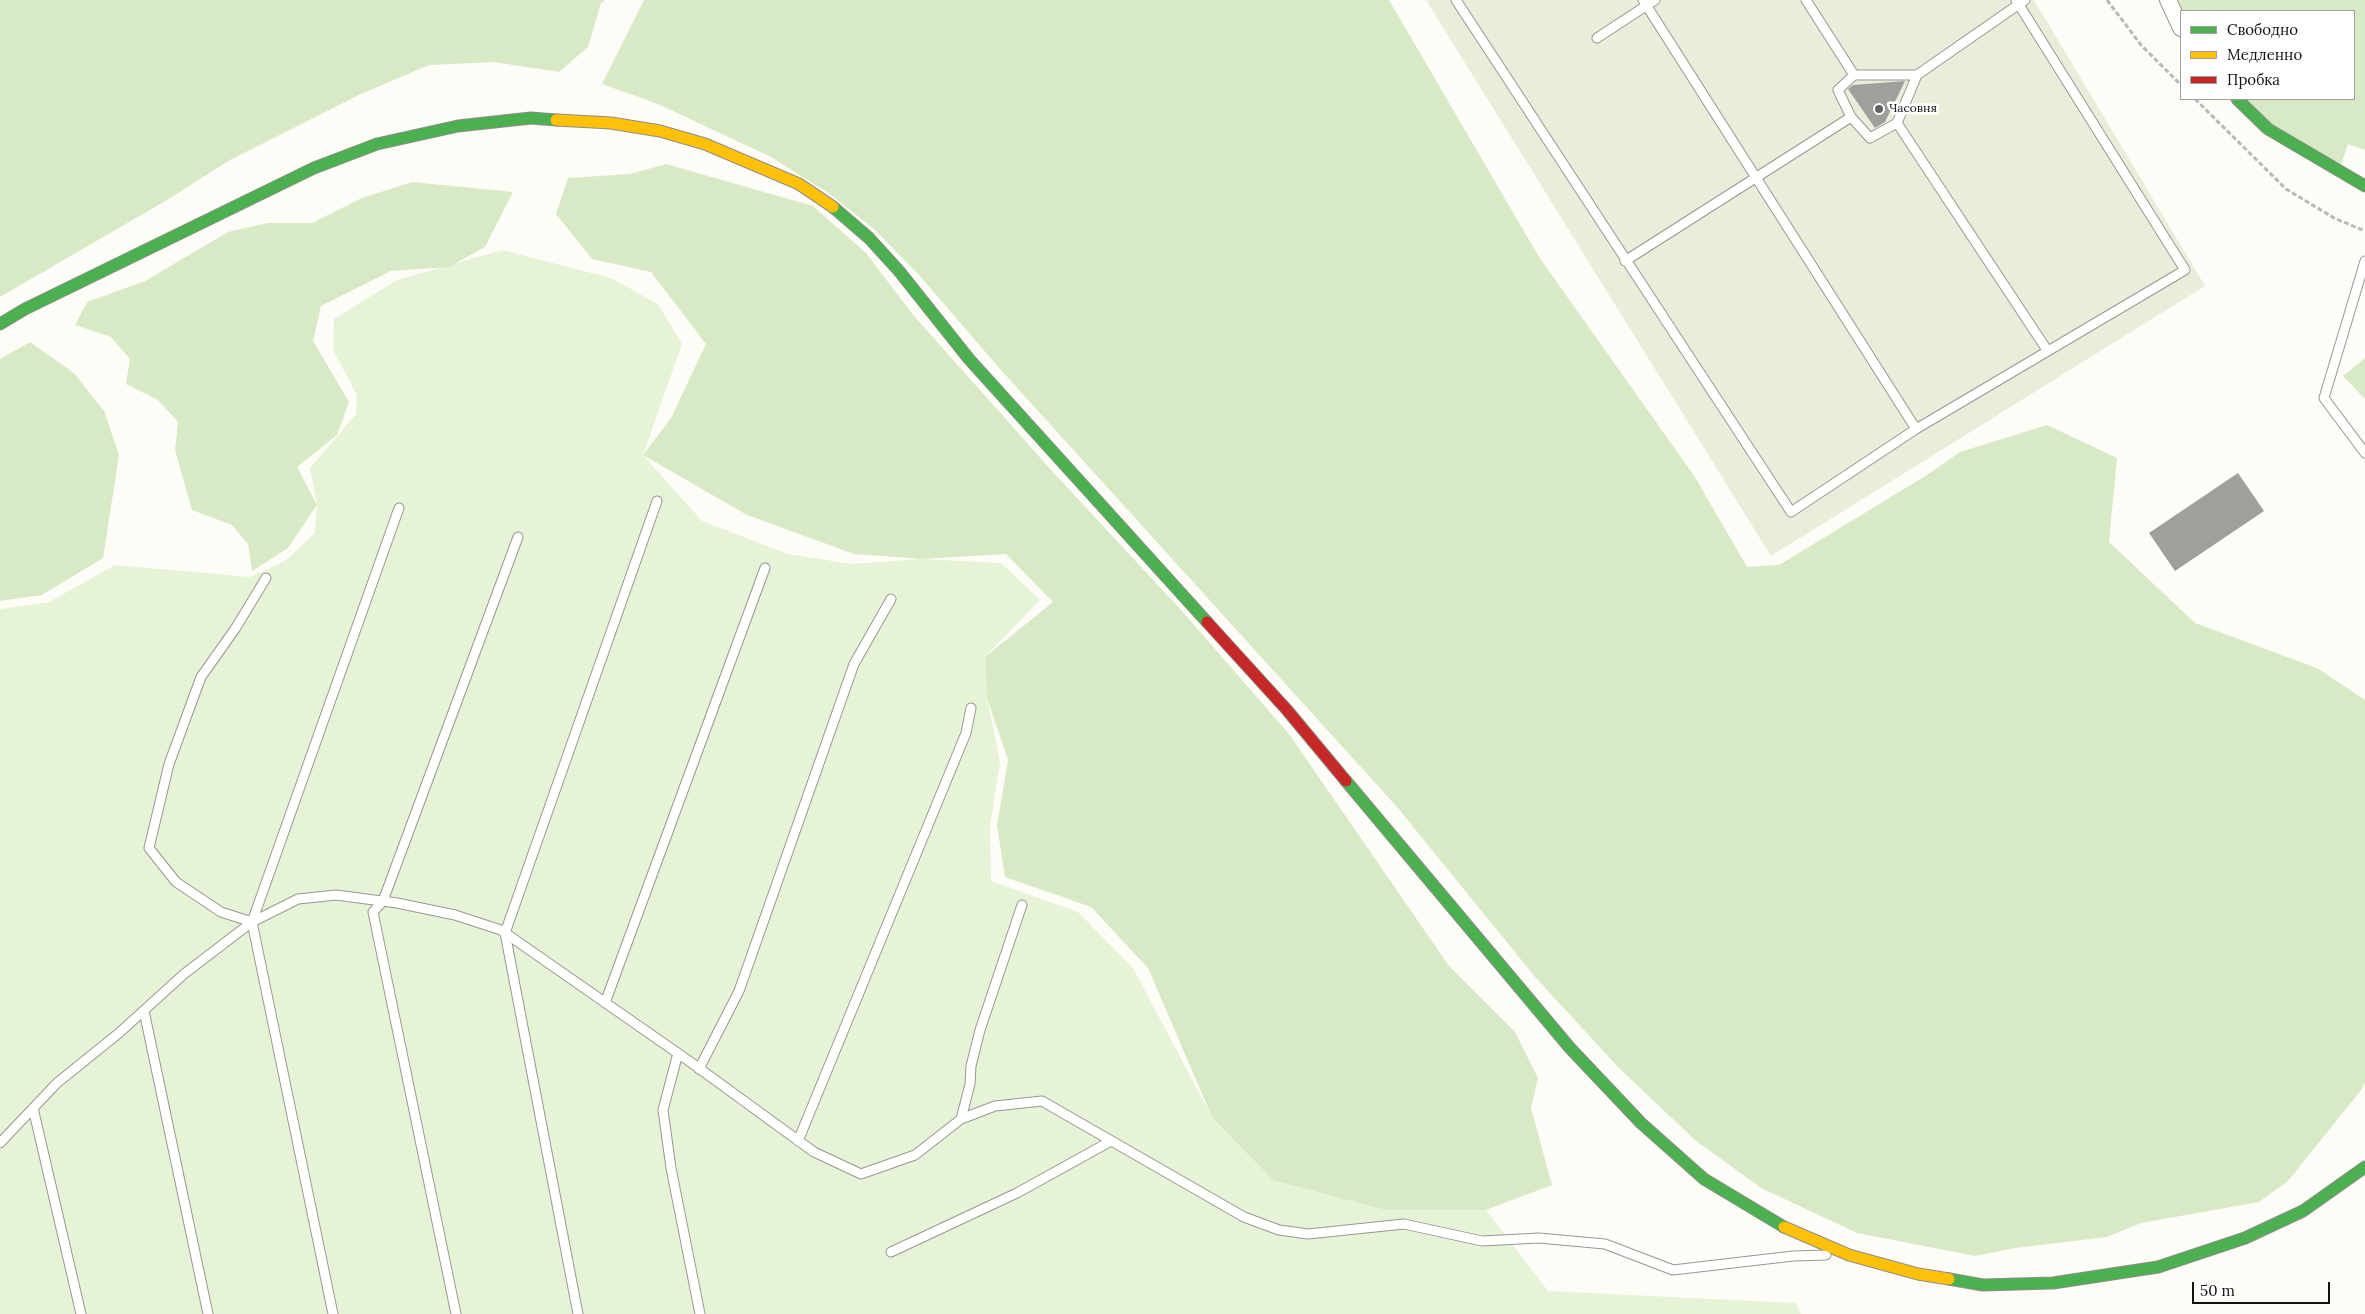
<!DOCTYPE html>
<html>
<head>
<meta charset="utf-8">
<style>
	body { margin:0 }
	#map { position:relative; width:2365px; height:1314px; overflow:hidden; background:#fdfcf7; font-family:Lora,serif }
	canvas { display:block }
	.legend { position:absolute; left:2180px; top:10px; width:175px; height:90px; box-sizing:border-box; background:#fff; border:1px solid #a0a0a0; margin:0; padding:6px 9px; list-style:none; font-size:15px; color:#111 }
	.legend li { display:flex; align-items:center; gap:10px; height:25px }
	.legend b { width:25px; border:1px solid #a0a0a0 }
	.scale { position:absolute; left:2192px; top:1282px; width:138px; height:22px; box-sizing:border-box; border:2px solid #111; border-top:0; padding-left:6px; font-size:15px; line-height:18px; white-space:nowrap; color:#111; -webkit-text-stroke:4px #fff; paint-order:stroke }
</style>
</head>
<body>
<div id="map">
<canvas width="2365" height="1314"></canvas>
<ul class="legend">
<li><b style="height:6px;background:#4caf50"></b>Свободно</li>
<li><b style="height:6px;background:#ffc107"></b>Медленно</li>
<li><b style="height:6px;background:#c62828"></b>Пробка</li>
</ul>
<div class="scale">50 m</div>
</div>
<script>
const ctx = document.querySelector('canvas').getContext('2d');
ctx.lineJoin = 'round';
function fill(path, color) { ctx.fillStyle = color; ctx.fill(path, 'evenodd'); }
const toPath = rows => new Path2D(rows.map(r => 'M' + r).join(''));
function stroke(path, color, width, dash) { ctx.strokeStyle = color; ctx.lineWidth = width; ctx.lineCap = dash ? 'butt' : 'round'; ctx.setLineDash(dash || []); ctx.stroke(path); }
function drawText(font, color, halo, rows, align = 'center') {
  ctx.font = font + ' Lora,serif'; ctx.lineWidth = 5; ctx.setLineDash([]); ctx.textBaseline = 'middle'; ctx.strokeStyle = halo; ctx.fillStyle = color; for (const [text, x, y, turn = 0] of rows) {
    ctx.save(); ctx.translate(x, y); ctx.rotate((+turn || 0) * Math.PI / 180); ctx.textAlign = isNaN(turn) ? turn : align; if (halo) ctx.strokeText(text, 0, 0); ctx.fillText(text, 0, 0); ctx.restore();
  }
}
const green = toPath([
	[502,250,611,278,658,304,682,344,643,455,702,521,788,554,851,564,922,559,1001,563,1040,600,985,657,987,698,1000,762,990,827,991,881,1078,912,1133,968,1212,1117,1386,1210,1486,1210,1548,1291,1796,1303,1801,1314,0,1314,0,609,49,602,115,565,250,577,285,561,315,533,317,505,310,468,356,414,357,395,333,350,334,319,397,280]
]);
const forest = toPath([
	[0,0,605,0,601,3,588,47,559,72,494,62,429,65,361,94,230,160,167,200,0,297],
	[644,0,1389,0,1539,257,1695,477,1747,567,1779,565,1927,475,1960,452,2047,425,2117,458,2109,542,2195,623,2317,668,2365,700,2365,1083,2361,1090,2288,1181,2259,1202,2141,1223,2107,1237,2015,1248,1975,1256,1857,1233,1761,1188,1695,1140,1619,1068,1536,978,1397,807,1000,369,919,275,874,229,830,194,771,157,658,104,602,84],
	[2162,0,2365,0,2365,150,2348,144,2337,177,2229,99,2354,99,2354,11,2181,11],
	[666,164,813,206,866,253,914,316,1052,471,1181,610,1289,734,1449,966,1515,1032,1538,1078,1531,1108,1552,1185,1486,1210,1386,1210,1273,1180,1212,1117,1148,968,1091,907,1005,877,997,825,1008,760,987,698,985,657,1053,602,1006,554,922,559,854,554,747,515,643,455,671,418,706,344,651,272,592,259,556,214,568,178,630,174],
	[412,182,513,192,485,247,449,267,391,271,321,306,313,341,349,402,337,435,297,467,317,505,288,548,252,571,248,544,232,525,192,510,175,450,178,422,158,400,126,384,130,359,111,337,75,325,87,302,145,281,228,232,268,223,312,223,362,198],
	[30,342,74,373,104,411,119,455,103,558,42,595,0,601,0,359],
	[2365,358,2365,399,2343,376]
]);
const cemetery = toPath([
	[1426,0,2034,0,2205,286,1771,556]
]);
const building = toPath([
	[1905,81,1885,122,1875,128,1848,89,1853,85],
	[2238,473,2264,511,2175,571,2149,533]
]);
const path = toPath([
	[2107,0,2141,45,2181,85],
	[2195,99,2286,189,2334,218,2365,231]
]);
const lane = toPath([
	[1456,0,1791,512,1916,429,2185,270,2016,0],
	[1643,0,1916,429],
	[1806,0,1854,75,1917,75,2025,0],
	[1597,38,1655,0],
	[1851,117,1870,138,1897,123,1917,75],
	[1897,123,2047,350],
	[1625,261,1851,117,1838,90,1854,75],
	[2365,261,2324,398,2365,453],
	[252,922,221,912,176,882,149,848,169,764,201,677,235,629,266,578],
	[605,1003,765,568],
	[144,1011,208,1314],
	[678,1053,663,1110,671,1168,700,1314],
	[699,1069,739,991,854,664,891,599],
	[33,1108,81,1314],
	[961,1119,970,1084,971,1066,980,1030,1022,905],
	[798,1141,966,733,971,708],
	[0,1143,57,1083,119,1033,184,974,252,922,298,899,336,895,397,903,455,915,501,930,689,1061,814,1152,861,1174,915,1155,961,1119,995,1106,1042,1101,1244,1217,1279,1230,1308,1234,1404,1224,1482,1241,1539,1238,1605,1244,1673,1270,1793,1256,1826,1255],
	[891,1252,1017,1193,1111,1141],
	[333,1314,252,922,399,508],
	[456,1314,373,912,383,901,518,537],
	[578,1314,505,933,657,501]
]);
const street = toPath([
	[2168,0,2181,28]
]);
const fast = toPath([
	[2237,99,2268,129,2365,186],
	[833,207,869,238,899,271,969,359,1207,622],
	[0,324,25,309,314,168,377,144,458,126,531,118,556,120],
	[1346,781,1570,1048,1641,1123,1704,1179,1784,1227],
	[1949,1279,1983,1285,2053,1283,2158,1267,2245,1238,2303,1211,2365,1167]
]);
const slow = toPath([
	[556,120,611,123,660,131,705,144,799,184,833,207],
	[1784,1227,1849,1255,1918,1274,1949,1279]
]);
const jam = toPath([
	[1207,622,1287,710,1346,781]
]);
const markers = [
	[1879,109,5,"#646362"]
];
const poiNames = [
	["Часовня",1889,109]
];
fill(green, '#e7f3d7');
fill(forest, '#d8eac5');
fill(cemetery, '#e9eedb');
fill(building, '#a19f9c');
stroke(lane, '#979795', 11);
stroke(street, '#979795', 18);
stroke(fast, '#8e8d8b', 13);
stroke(slow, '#8e8d8b', 13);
stroke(jam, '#8e8d8b', 13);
stroke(path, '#b9b9b8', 3, [5, 2.5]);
stroke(lane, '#fffffe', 9);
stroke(street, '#fffffe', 16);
stroke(fast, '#4caf50', 11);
stroke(slow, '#ffc107', 11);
stroke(jam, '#c62828', 11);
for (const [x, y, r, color] of markers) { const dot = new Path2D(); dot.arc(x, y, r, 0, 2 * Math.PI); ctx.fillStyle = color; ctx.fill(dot); stroke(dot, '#fff', 2); }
drawText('12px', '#111', '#fff', poiNames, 'left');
</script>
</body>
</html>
